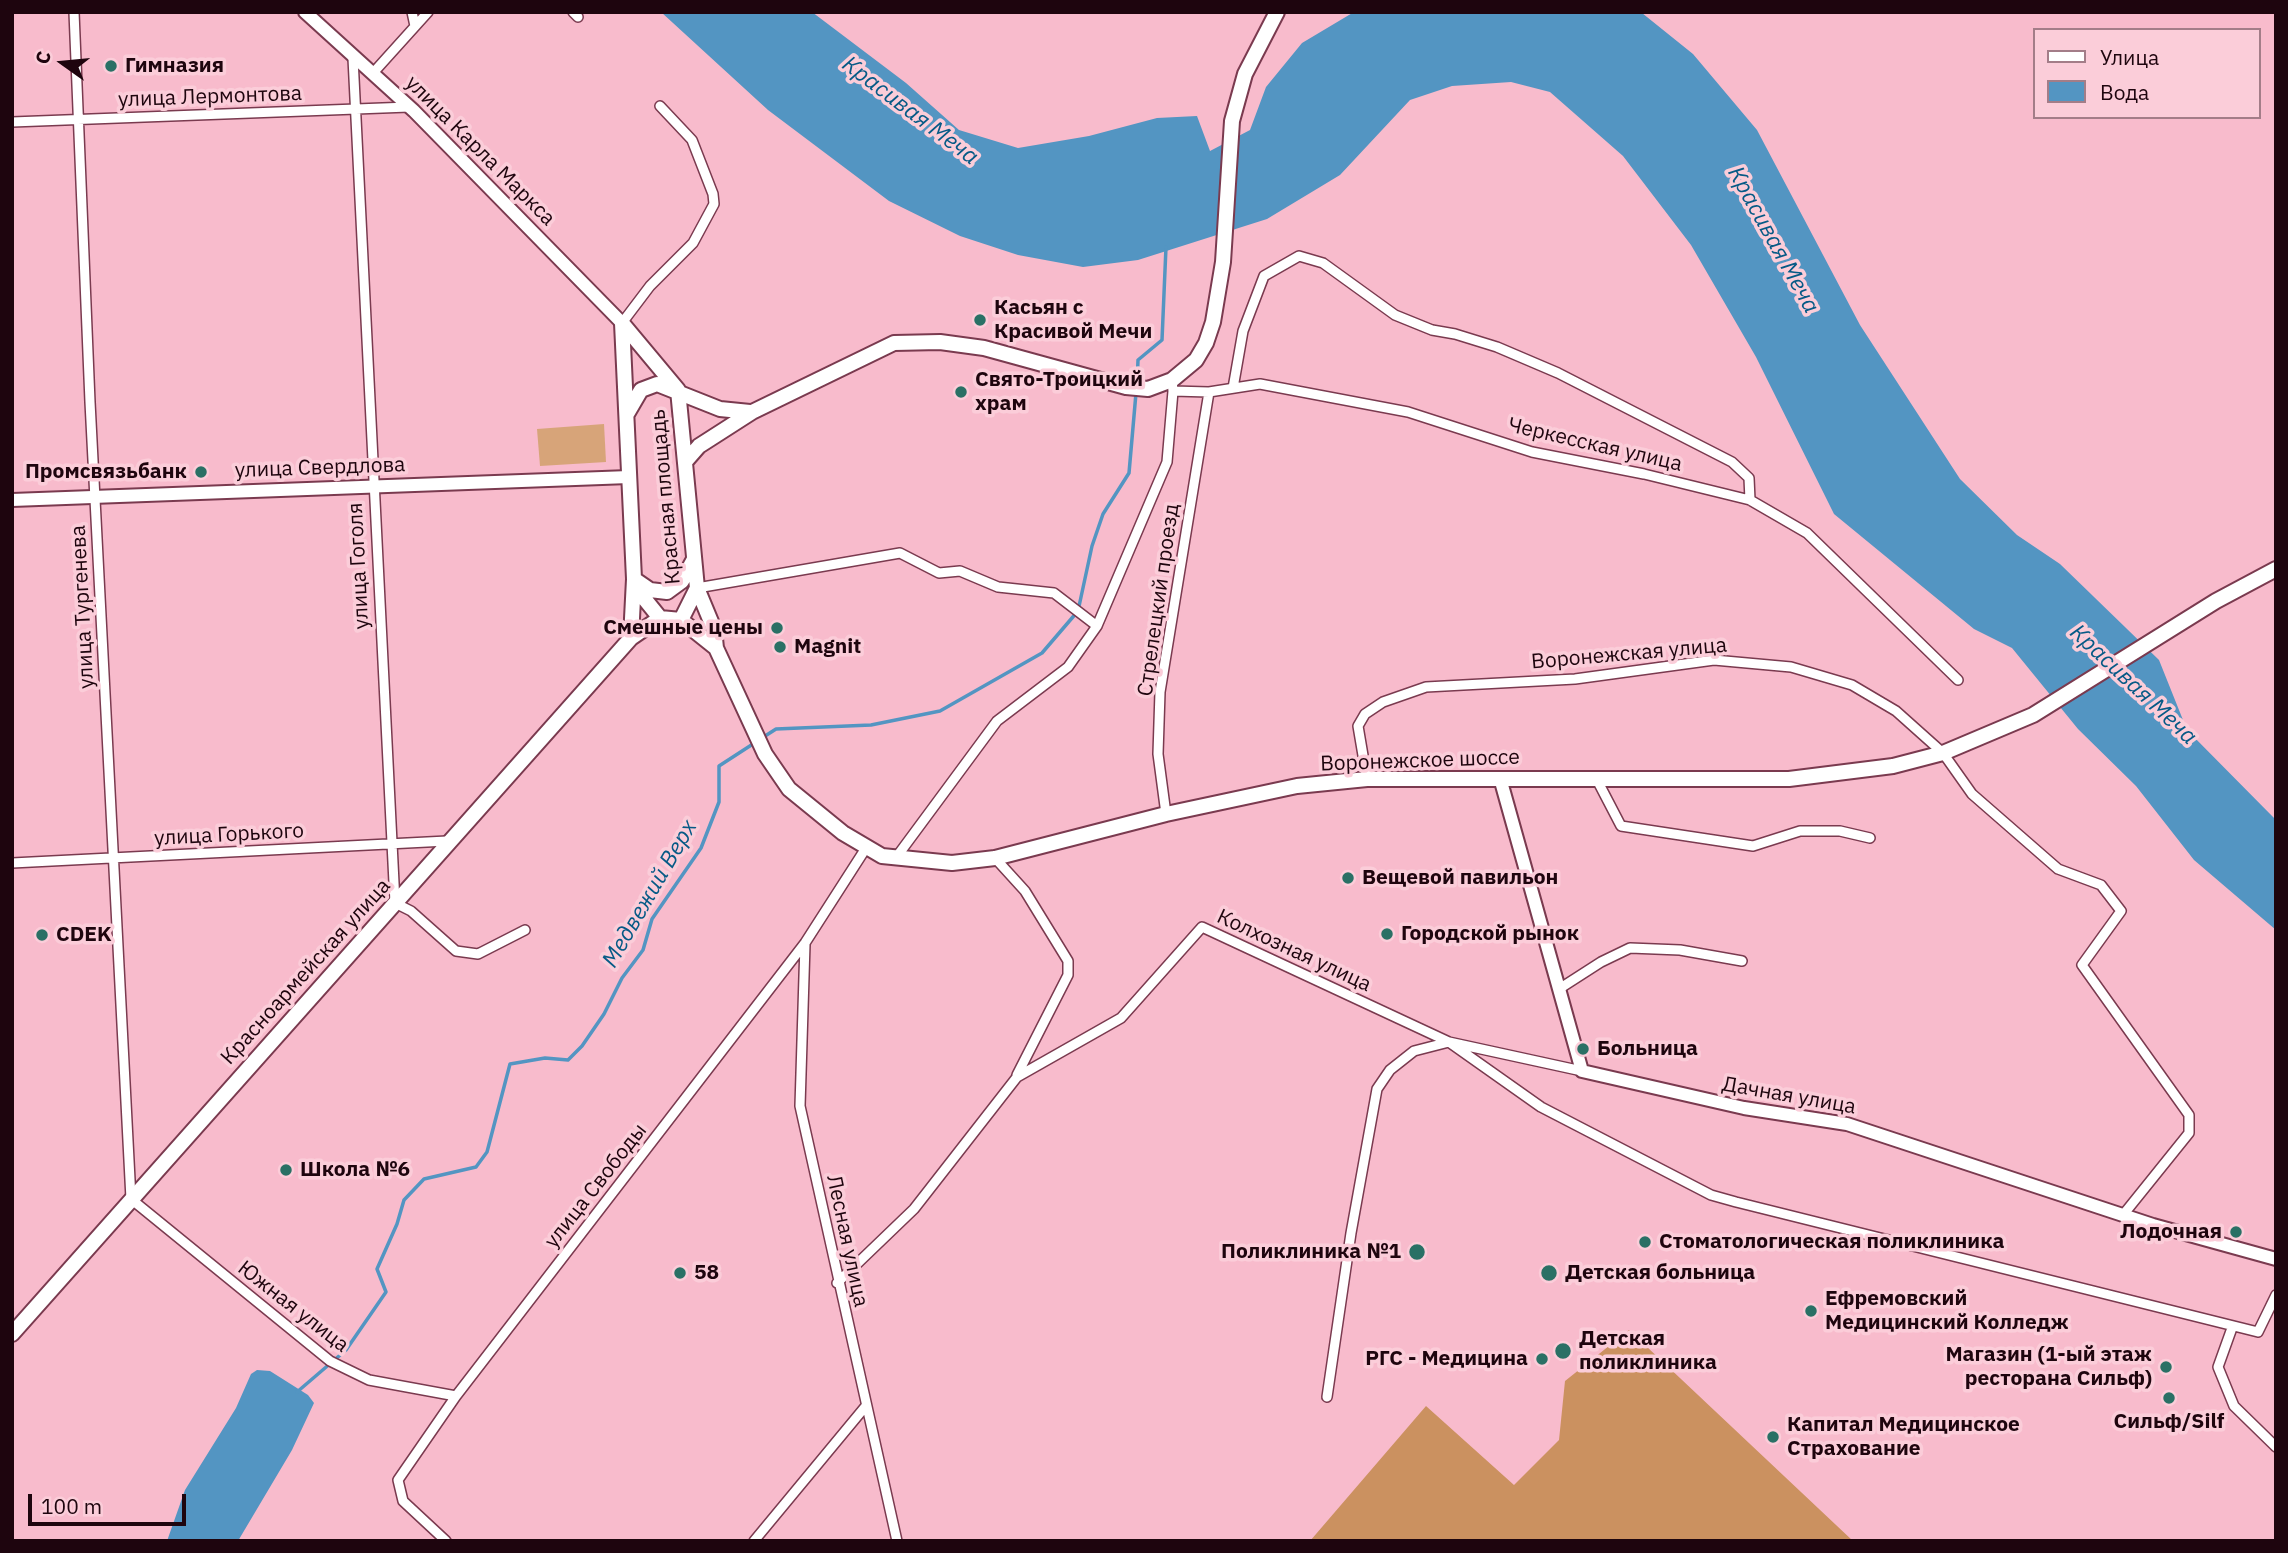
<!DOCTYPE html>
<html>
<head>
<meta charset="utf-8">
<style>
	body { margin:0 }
	#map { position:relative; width:2288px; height:1553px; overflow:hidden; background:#f8bbcc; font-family:"IBM Plex Sans",sans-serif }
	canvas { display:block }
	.frame { position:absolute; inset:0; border:14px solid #1e050e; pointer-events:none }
	.legend { position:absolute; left:2033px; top:28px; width:228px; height:91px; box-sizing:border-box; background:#fbcdd9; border:2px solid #a37d88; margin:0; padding:9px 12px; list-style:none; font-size:21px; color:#1e050e }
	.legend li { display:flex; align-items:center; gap:14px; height:35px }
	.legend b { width:35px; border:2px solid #a37d88 }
	.north { position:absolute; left:28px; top:28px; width:70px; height:70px; -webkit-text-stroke:5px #fbcdd9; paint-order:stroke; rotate:285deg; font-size:19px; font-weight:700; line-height:28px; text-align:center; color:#1e050e }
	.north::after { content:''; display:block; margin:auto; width:24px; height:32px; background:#1e050e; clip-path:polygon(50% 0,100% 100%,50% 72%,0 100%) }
	.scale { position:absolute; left:28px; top:1494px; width:158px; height:32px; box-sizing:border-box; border:4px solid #1e050e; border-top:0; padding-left:9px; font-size:21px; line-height:24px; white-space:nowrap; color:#1e050e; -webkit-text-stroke:5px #fbcdd9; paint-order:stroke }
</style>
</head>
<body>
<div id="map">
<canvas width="2288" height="1553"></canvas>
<div class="frame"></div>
<ul class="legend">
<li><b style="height:9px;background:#fff"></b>Улица</li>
<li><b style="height:19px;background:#5395c2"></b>Вода</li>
</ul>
<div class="north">С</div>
<div class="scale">100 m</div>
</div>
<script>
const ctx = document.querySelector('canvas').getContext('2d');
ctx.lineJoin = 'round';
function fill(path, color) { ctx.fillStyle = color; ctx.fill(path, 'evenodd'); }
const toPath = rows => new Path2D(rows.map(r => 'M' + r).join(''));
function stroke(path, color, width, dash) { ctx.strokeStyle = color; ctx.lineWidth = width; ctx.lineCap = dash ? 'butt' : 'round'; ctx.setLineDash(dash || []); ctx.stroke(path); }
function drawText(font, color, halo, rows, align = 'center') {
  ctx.font = font + ' "IBM Plex Sans",sans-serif'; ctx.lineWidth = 7; ctx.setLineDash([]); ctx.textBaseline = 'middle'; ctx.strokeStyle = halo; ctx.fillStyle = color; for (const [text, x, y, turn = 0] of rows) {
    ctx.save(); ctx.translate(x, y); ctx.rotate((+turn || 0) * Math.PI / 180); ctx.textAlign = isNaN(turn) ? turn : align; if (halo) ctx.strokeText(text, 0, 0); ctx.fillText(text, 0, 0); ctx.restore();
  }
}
const green = toPath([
	[604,424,606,462,540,466,537,429]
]);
const forest = toPath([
	[1629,1330,1853,1541,1310,1541,1426,1406,1514,1485,1559,1440,1565,1381]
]);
const water = toPath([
	[661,12,812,12,906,83,959,130,1018,148,1089,136,1157,118,1197,116,1210,151,1250,130,1266,87,1302,43,1354,12,1642,13,1693,54,1757,130,1860,325,1960,479,2017,535,2060,564,2159,660,2187,730,2276,820,2276,930,2194,860,2136,786,2078,729,2012,648,1974,629,1834,514,1756,357,1691,245,1623,156,1550,92,1511,82,1452,86,1410,100,1340,175,1267,219,1138,260,1083,267,1018,255,960,236,889,201,768,110],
	[257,1370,270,1371,308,1395,314,1403,292,1450,238,1541,167,1541,185,1490,236,1408,251,1374]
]);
const stream = toPath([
	[1137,385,1138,360,1162,340,1166,247],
	[762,738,776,729,871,725,940,711,1042,653,1078,611,1092,546,1103,514,1129,473,1136,393],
	[297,1392,346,1350,386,1292,377,1269,397,1224,404,1200,424,1179,476,1167,487,1152,510,1064,545,1058,568,1060,582,1046,604,1014,622,978,643,950,652,919,701,848,719,802,719,766,756,742]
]);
const minor = toPath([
	[74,12,90,402,131,1199,330,1361,369,1380,456,1396],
	[412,12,415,26],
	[573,12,578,17],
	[353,58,395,903,411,911,456,951,478,954,525,930],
	[373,73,428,12],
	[12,122,409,107],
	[622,323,650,286,693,243,714,204,713,194,692,140,660,106],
	[1172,380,1173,391,1209,392,1260,384,1408,412,1532,452,1644,474,1750,500,1807,533,1958,680],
	[1233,388,1243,331,1264,276,1299,256,1323,263,1395,315,1432,330,1455,334,1497,347,1558,373,1732,462,1749,478,1750,500],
	[697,588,900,553,939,573,960,571,998,587,1054,593,1097,626],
	[1596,778,1621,826,1753,846,1800,831,1840,831,1870,838],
	[1367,779,1358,726,1365,714,1383,702,1426,687,1575,679,1714,660,1791,667,1852,685,1896,711,1943,753,1972,794,2058,869,2101,885,2121,911,2082,965,2189,1115,2189,1133,2123,1215],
	[1166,814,1158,754,1160,692,1209,392],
	[995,858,1025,891,1068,961,1068,975,1017,1075],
	[895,859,997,721,1068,667,1097,626,1167,462,1173,391],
	[12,863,447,841],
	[805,944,800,1106,897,1541],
	[1559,989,1601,962,1630,948,1680,950,1742,961],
	[837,1283,914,1209,1017,1077,1121,1018,1202,927,1449,1042,1582,1071],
	[2232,1328,2218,1367,2234,1406,2276,1447],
	[1327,1397,1351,1233,1377,1089,1390,1070,1414,1051,1449,1042,1541,1107,1711,1195,1736,1202,2258,1332,2276,1295],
	[446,1541,403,1501,398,1480,456,1396,805,943,866,848],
	[754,1541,865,1407]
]);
const tertiary = toPath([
	[1500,778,1582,1071,1744,1108,1847,1124,2153,1225,2276,1259]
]);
const secondary = toPath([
	[305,12,414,111,622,323],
	[12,500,629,477]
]);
const primary = toPath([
	[622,323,678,390,697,588,681,620],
	[622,323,634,579,631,638],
	[627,414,641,390,657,384,720,409,750,412],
	[685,462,699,446,752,412,894,343,940,342,984,348,1126,387,1148,389,1172,380,1196,360,1206,343,1213,322,1223,262,1232,121,1245,74,1277,12],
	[634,579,650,590,667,592,682,581,694,559],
	[635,581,643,597,660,618],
	[697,588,714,629,716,648],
	[12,1334,631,638,660,618,681,620,716,648,765,754,789,789,843,833,882,856,952,863,995,858,1166,814,1297,786,1367,779,1789,779,1893,766,1943,753,2033,715,2216,601,2276,569]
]);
const markers = [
	[111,66,7,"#2a7065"],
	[980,320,7,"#2a7065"],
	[961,392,7,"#2a7065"],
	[201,472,7,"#2a7065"],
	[777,628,7,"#2a7065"],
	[780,647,7,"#2a7065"],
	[1348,878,7,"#2a7065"],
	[1387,934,7,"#2a7065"],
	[42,935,7,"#2a7065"],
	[1583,1049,7,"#2a7065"],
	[286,1170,7,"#2a7065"],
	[2236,1232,7,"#2a7065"],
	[1645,1242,7,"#2a7065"],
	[1417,1252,9,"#2a7065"],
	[680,1273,7,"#2a7065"],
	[1549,1273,9,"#2a7065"],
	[1811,1311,7,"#2a7065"],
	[1563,1351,9,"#2a7065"],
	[1542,1359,7,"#2a7065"],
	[2166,1367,7,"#2a7065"],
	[2169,1398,7,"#2a7065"],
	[1773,1437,7,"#2a7065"]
];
const poiNames = [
	["Гимназия",125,66],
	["Касьян с",994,308],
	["Красивой Мечи",994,332],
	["Свято-Троицкий",975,380],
	["храм",975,404],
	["Промсвязьбанк",187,472,"right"],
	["Смешные цены",763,628,"right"],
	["Magnit",794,647],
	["Вещевой павильон",1362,878],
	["Городской рынок",1401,934],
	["CDEK",56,935],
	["Больница",1597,1049],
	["Школа №6",300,1170],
	["Лодочная",2222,1232,"right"],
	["Стоматологическая поликлиника",1659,1242],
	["Поликлиника №1",1401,1252,"right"],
	["58",694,1273],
	["Детская больница",1565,1273],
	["Ефремовский",1825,1299],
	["Медицинский Колледж",1825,1323],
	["Детская",1579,1339],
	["поликлиника",1579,1363],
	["Магазин (1-ый этаж",2152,1355,"right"],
	["ресторана Сильф)",2152,1379,"right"],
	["РГС - Медицина",1528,1359,"right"],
	["Сильф/Silf",2169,1422,"center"],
	["Капитал Медицинское",1787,1425],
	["Страхование",1787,1449]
];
const streetNames = [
	["улица Лермонтова",210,97,-2],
	["улица Карла Маркса",480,151,45],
	["Черкесская улица",1595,445,13],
	["улица Свердлова",320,468,-2],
	["Красная площадь",666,497,-95],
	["улица Гоголя",359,566,-93],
	["Стрелецкий проезд",1159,600,-82],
	["улица Тургенева",83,607,-93],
	["Воронежская улица",1629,654,-5],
	["Воронежское шоссе",1420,761,-2],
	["улица Горького",229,835,-3],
	["Колхозная улица",1294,951,25],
	["Красноармейская улица",306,972,-48],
	["Дачная улица",1789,1096,10],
	["улица Свободы",596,1186,-52],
	["Лесная улица",847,1241,78],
	["Южная улица",293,1307,38]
];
const waterNames = [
	["Красивая Меча",910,111,37],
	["Красивая Меча",1773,240,61],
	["Красивая Меча",2133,685,43],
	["Медвежий Верх",650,894,-60]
];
fill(green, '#d7a479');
fill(forest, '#cb9160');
fill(water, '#5395c2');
stroke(stream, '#5395c2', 3.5);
stroke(minor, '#7a3a4f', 12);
stroke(tertiary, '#7a3a4f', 16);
stroke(secondary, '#7a3a4f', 16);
stroke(primary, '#7a3a4f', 18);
stroke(minor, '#fff', 9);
stroke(tertiary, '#fff', 12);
stroke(secondary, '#fff', 12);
stroke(primary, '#fff', 14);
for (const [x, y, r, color] of markers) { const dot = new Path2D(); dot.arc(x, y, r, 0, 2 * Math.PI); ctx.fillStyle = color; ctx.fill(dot); stroke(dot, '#fbcdd9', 2.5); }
drawText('bold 21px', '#1e050e', '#fbcdd9', poiNames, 'left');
drawText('21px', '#1e050e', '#fbcdd9', streetNames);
drawText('italic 23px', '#065a86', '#fbcdd9', waterNames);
</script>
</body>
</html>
